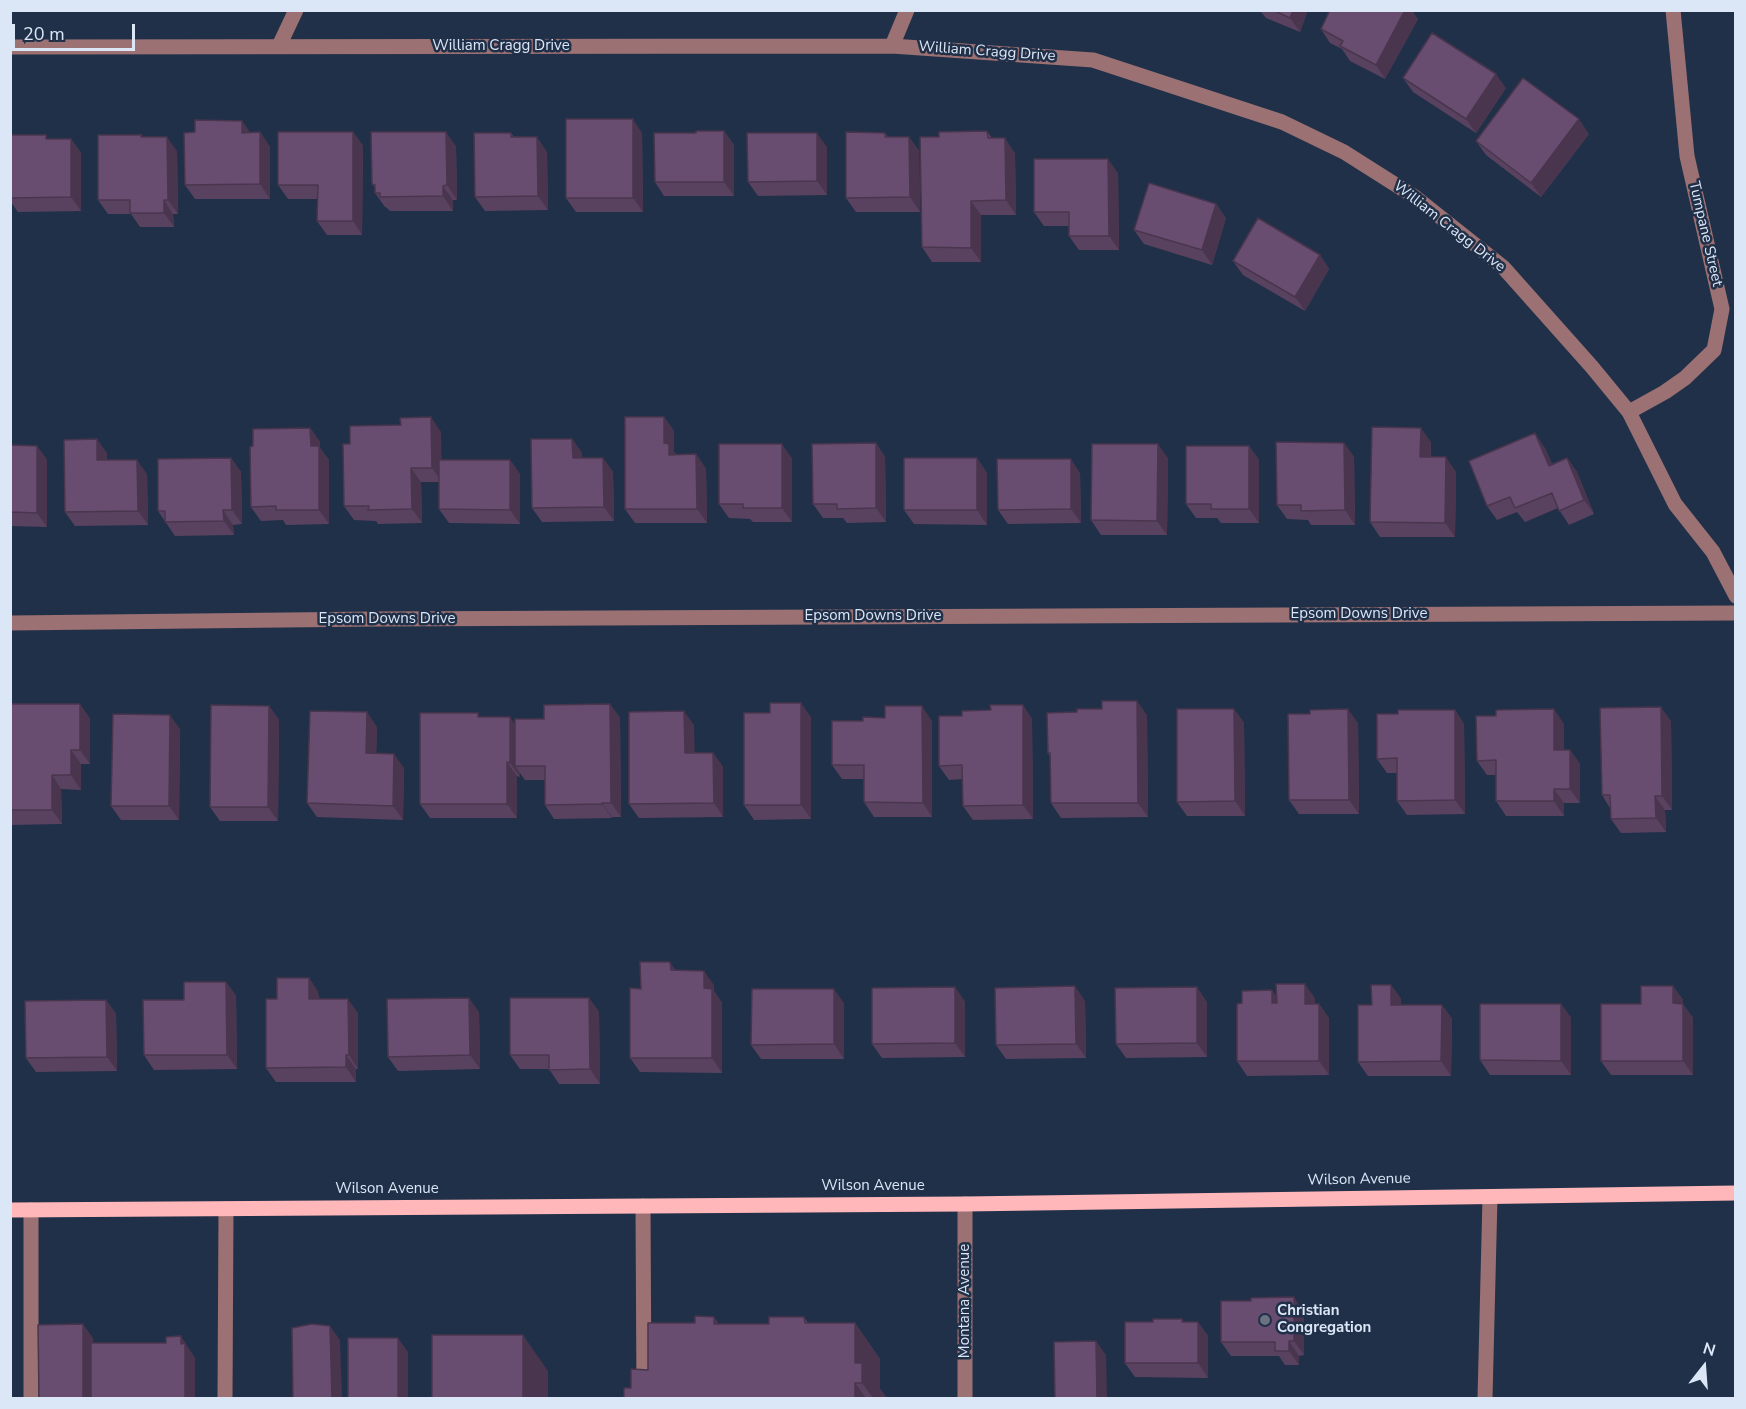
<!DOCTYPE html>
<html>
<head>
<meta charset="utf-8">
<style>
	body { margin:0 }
	#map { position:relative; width:1746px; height:1409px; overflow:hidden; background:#203048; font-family:"Nunito Sans",sans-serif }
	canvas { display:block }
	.frame { position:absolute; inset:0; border:12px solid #dbe6f6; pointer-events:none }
	.north { position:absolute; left:1674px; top:1337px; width:60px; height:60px; -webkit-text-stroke:4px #203048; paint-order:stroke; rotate:17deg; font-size:16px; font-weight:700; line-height:24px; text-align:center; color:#dbe6f6 }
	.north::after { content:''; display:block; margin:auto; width:21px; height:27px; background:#dbe6f6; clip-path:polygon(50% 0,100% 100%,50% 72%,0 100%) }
	.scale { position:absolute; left:12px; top:24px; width:123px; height:27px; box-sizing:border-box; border:3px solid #dbe6f6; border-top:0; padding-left:8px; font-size:18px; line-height:21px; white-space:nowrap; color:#dbe6f6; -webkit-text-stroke:4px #203048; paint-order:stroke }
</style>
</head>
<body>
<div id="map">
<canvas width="1746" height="1409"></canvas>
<div class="frame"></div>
<div class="north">N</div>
<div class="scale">20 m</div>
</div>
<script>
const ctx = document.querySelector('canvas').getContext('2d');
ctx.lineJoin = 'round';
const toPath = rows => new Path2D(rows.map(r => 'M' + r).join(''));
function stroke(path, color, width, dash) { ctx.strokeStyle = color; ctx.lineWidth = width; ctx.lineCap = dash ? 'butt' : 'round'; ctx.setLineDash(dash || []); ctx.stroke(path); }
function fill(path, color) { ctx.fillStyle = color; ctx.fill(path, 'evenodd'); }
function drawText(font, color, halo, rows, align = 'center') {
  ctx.font = font + ' "Nunito Sans",sans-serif'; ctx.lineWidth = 5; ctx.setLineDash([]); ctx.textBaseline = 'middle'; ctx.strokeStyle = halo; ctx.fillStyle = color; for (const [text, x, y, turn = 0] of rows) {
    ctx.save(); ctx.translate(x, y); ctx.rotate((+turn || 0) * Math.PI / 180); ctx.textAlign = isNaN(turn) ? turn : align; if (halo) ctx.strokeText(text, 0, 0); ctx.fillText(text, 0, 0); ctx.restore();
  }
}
const minor = toPath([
	[279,46,296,10],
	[892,46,907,10],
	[10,47,892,46,1093,60,1282,122,1344,152,1415,197,1503,267,1592,367,1629,412,1675,504,1713,552,1736,596],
	[1629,412,1665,392,1685,378,1714,350,1722,309,1687,156,1673,10],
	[10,623,376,619,1736,613],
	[643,1206,644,1398],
	[31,1398,31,1210],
	[225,1398,226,1209],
	[965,1398,965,1204],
	[1485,1398,1490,1197]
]);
const major = toPath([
	[10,1210,965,1204,1736,1193]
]);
const wall = toPath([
	[1258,10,1308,10,1300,32,1266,18,1261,12],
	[1418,19,1385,79,1350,61,1342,49,1330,43,1321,29],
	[1403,78,1506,88,1476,133,1413,92],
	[242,121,250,133,260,132,270,147,270,199,195,199,185,185,195,132],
	[724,131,734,145,734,196,664,196,655,182,696,133],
	[987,131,992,138,1015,153,1016,215,981,215,981,262,932,262,922,247,939,137],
	[353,132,363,146,362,235,327,235,317,221,318,199,288,199,278,185],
	[511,133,514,137,547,152,548,210,485,211,475,197],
	[642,133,643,212,576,212,566,198],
	[885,133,888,137,909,137,919,151,920,212,856,212,846,198],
	[1589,134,1541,197,1486,155,1476,141],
	[10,135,49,139,71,139,81,153,81,211,18,212,10,201],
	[143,137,177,151,178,214,173,214,174,227,140,227,131,214,108,214,98,200],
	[456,146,457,200,453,200,453,211,390,211,387,208,385,207,375,193,375,188,372,184],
	[827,147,827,195,758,196,748,182],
	[1118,173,1119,250,1079,250,1069,236,1069,226,1044,226,1034,212],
	[1216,204,1226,218,1212,265,1144,244,1134,230],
	[1320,255,1329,269,1305,311,1243,275,1233,261],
	[664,417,674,431,674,452,676,454,696,454,706,469,707,523,635,523,625,509],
	[310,428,320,442,320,448,329,460,329,524,286,525,283,520,261,521,251,507,253,446],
	[441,432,441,460,510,460,520,474,520,524,449,523,439,509,439,482,421,482,422,523,378,524,376,521,354,520,344,506,350,444],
	[572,439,582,453,582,458,603,458,613,472,614,521,542,522,532,508],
	[1431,442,1431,457,1456,472,1455,537,1380,537,1370,522],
	[876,443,885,457,886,522,847,523,843,518,823,518,813,504],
	[1344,443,1354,457,1355,525,1311,525,1308,520,1287,519,1277,505],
	[10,445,37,446,47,460,47,527,10,526],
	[1249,446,1259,460,1259,523,1221,523,1217,518,1196,518,1186,504],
	[1545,448,1552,464,1567,458,1577,472,1594,514,1569,525,1558,508,1525,522,1517,512,1497,520,1487,506],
	[107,453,107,460,147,474,148,525,75,526,65,512],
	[231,458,241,472,242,524,233,525,234,535,175,536,158,511],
	[792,458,792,522,753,522,750,519,729,518,719,504],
	[977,458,987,473,987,525,914,524,904,510],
	[1168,458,1167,535,1101,535,1091,520],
	[1080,473,1081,523,1008,524,998,510],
	[10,704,90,718,90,764,81,764,81,790,61,789,62,824,10,825],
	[610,704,620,718,621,817,612,817,612,818,554,819,545,805,545,780,525,780,520,773,520,777,517,776,517,818,430,818,420,804,481,717,515,724,544,719],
	[1023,705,1032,719,1033,819,973,820,963,806,963,779,949,780,939,766,962,716],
	[269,706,279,720,278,821,220,821,210,807],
	[1234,709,1244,723,1245,816,1187,816,1177,802],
	[1455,710,1464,724,1465,814,1407,815,1397,801,1397,773,1387,773,1377,759,1398,714],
	[1147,715,1148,817,1061,818,1051,803,1050,757,1048,753],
	[811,717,811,819,754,820,744,805],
	[932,721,932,817,874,817,864,802,864,779,842,779,832,765],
	[1671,721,1672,810,1665,810,1666,832,1621,833,1611,819,1610,808,1602,795],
	[1358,723,1359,814,1299,814,1289,800],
	[1564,724,1564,750,1570,750,1580,764,1580,803,1564,803,1564,816,1506,816,1496,801,1496,775,1487,775,1477,761],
	[694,725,694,753,713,753,723,767,723,817,639,818,629,804],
	[377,727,376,754,404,768,403,820,317,817,307,803],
	[180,729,179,820,121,820,111,806],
	[676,970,714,985,714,991,722,1003,722,1073,640,1072,630,1058,641,989],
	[309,978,318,992,319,999,358,1013,358,1069,356,1069,356,1082,276,1082,266,1068,277,999],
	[226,982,236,996,237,1069,154,1070,144,1055,184,1000],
	[1391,985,1401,999,1401,1005,1442,1005,1452,1019,1451,1076,1368,1076,1358,1062,1372,1005],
	[1673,986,1683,1000,1683,1004,1693,1018,1693,1075,1611,1075,1601,1061,1641,1004],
	[955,987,965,1002,965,1057,882,1058,872,1044],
	[1272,990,1276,997,1315,998,1315,1004,1319,1004,1329,1018,1329,1075,1247,1076,1237,1061,1242,1003],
	[589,998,599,1012,600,1084,559,1084,549,1069,520,1069,510,1055],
	[106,1000,116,1014,117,1071,36,1072,26,1058],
	[1085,1001,1086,1058,1006,1059,996,1045],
	[1207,1002,1207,1057,1126,1058,1116,1044],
	[844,1003,844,1059,761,1059,751,1045],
	[1561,1004,1571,1018,1571,1075,1490,1075,1480,1060],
	[479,1012,480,1069,398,1071,388,1057],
	[1304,1312,1304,1355,1299,1356,1299,1365,1285,1365,1279,1356,1231,1356,1221,1342],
	[714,1317,719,1324,769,1324,804,1317,808,1323,855,1323,880,1359,880,1389,887,1398,624,1398,631,1388,648,1370,695,1323],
	[1182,1319,1184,1322,1198,1322,1208,1336,1208,1378,1135,1377,1125,1363,1153,1322]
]);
const shadedWall = toPath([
	[1293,10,1308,10,1300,32,1290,18],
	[1405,10,1412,10,1418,19,1385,79,1376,65],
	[1496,74,1506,88,1476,133,1466,119],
	[633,119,642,133,643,212,633,198],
	[1579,119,1589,134,1541,197,1531,183],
	[242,121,252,135,242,133],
	[724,131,734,145,734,196,724,182],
	[260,132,270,147,270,199,260,184],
	[353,132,363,146,362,235,353,221],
	[446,132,456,146,457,200,447,185],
	[817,133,827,147,827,195,817,181],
	[167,137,177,151,178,214,168,200],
	[537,137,547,152,548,210,538,196],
	[909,137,919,151,920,212,910,197],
	[1005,138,1015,153,1016,215,1006,200],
	[71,139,81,153,81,211,71,197],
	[1108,159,1118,173,1119,250,1109,236],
	[443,186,453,200,453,211,443,196],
	[164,200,173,214,174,227,164,213],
	[971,201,981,215,981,262,971,248],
	[1216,204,1226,218,1212,265,1202,250],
	[1320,255,1329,269,1305,311,1295,297],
	[431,417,441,432,442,482,432,468],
	[664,417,674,431,674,452,679,458,669,455,664,443],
	[310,428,320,442,320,448,329,460,329,524,319,510,311,446],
	[1421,428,1431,442,1430,471,1420,457],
	[1535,433,1545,448,1559,480,1549,466],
	[97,439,107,453,107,474,97,460],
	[572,439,582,453,583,472,573,458],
	[876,443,885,457,886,522,876,508],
	[1344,443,1354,457,1355,525,1345,510],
	[782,444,792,458,792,522,782,508],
	[1158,444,1168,458,1167,535,1157,521],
	[37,446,47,460,47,527,37,513],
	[1249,446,1259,460,1259,523,1249,509],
	[696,454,706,469,707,523,697,509],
	[1446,457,1456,472,1455,537,1445,523],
	[231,458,241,472,242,524,232,510],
	[603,458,613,472,614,521,604,507],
	[977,458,987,473,987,525,977,510],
	[1567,458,1577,472,1594,514,1584,500],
	[1071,459,1080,473,1081,523,1071,509],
	[137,460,147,474,148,525,138,511],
	[510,460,520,474,520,524,510,510],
	[411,468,421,482,422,523,412,509],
	[223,510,233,525,234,535,224,521],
	[1137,701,1147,715,1148,817,1138,803],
	[801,703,811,717,811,819,801,805],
	[80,704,90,718,90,764,80,750],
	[610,704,620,718,621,817,611,803],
	[1023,705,1032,719,1033,819,1023,805],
	[269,706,279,720,278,821,268,807],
	[922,706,932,721,932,817,923,803],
	[1661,707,1671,721,1672,810,1662,796],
	[1234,709,1244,723,1245,816,1235,801],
	[1348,709,1358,723,1359,814,1349,800],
	[1554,709,1564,724,1564,764,1554,750],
	[1455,710,1464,724,1465,814,1455,800],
	[684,711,694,725,695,767,685,753],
	[367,712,377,727,376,767,366,753],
	[170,715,180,729,179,820,169,806],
	[510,717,520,731,515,766,520,773,520,777,510,763],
	[71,750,81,764,81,790,71,775],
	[1570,750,1580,764,1580,803,1570,789],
	[713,753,723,767,723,817,714,803],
	[394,754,404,768,403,820,393,806],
	[507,762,517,776,517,818,507,804],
	[52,775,61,789,62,824,52,810],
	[1554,789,1564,803,1564,816,1554,801],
	[1655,796,1665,810,1666,832,1656,818],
	[602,803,612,817,612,818,602,804],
	[670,962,680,977,671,970],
	[704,971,714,985,714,991,722,1003,722,1073,712,1058,704,988],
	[309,978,318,992,319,1013,309,999],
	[226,982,236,996,237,1069,227,1055],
	[1305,984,1315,998,1315,1018,1305,1004],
	[1391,985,1401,999,1401,1019,1391,1005],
	[1075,986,1085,1001,1086,1058,1076,1044],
	[1673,986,1683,1000,1683,1004,1693,1018,1693,1075,1683,1061,1673,1003],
	[955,987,965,1002,965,1057,955,1043],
	[1197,987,1207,1002,1207,1057,1197,1043],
	[834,989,844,1003,844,1059,834,1044],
	[1272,990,1282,1005,1272,1003],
	[469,998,479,1012,480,1069,470,1055],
	[589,998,599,1012,600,1084,590,1069],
	[348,999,358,1013,358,1069,349,1055],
	[106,1000,116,1014,117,1071,107,1057],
	[1319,1004,1329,1018,1329,1075,1319,1061],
	[1561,1004,1571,1018,1571,1075,1561,1061],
	[1442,1005,1452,1019,1451,1076,1441,1061],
	[346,1055,356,1069,356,1082,346,1067],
	[1294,1297,1304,1312,1304,1355,1294,1341],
	[714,1317,739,1352,714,1324],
	[1198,1322,1208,1336,1208,1378,1198,1363],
	[855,1323,880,1359,880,1389,887,1398,873,1398,862,1383,855,1363],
	[83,1324,93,1338,93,1398,83,1398],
	[330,1326,340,1340,342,1398,332,1398],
	[523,1335,548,1371,548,1398,523,1398],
	[181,1336,195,1358,195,1398,185,1398],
	[398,1338,408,1352,408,1398,398,1398],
	[1096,1341,1106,1355,1107,1398,1097,1398],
	[1289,1341,1299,1356,1299,1365,1289,1351],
	[855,1383,866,1398,855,1398]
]);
const building = toPath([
	[1273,10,1293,10,1290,18,1273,10],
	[1330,10,1405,10,1376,65,1340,46,1343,41,1321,29,1330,10],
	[1432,33,1496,74,1466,119,1403,78,1432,33],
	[1523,78,1579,119,1531,183,1476,141,1523,78],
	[566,119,633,119,633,198,566,198,566,119],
	[195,120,242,121,242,133,260,132,260,184,185,185,184,133,195,132,195,120],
	[696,131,724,131,724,182,655,182,654,133,696,133,696,131],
	[987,131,988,138,1005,138,1006,200,971,201,971,248,922,247,920,137,939,137,939,132,987,131],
	[278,132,353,132,353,221,317,221,318,185,278,185,278,132],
	[371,132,446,132,447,185,443,186,443,196,380,197,380,193,375,193,375,185,372,184,371,132],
	[846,132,885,133,885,137,909,137,910,197,846,198,846,132],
	[474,133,511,133,511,137,537,137,538,196,475,197,474,133],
	[747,133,817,133,817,181,748,182,747,133],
	[10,135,46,135,46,139,71,139,71,197,10,198,10,135],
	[98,135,142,135,141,137,167,137,168,200,164,200,164,213,130,213,130,200,98,200,98,135],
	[1034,159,1108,159,1109,236,1069,236,1069,212,1034,212,1034,159],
	[1149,183,1216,204,1202,250,1134,230,1149,183],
	[1258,218,1320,255,1295,297,1233,261,1258,218],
	[431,417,432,468,411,468,412,509,368,510,369,506,344,506,343,444,350,444,350,426,401,425,400,418,431,417],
	[625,417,664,417,664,443,669,444,669,455,696,454,697,509,625,509,625,417],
	[1372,427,1421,428,1420,457,1446,457,1445,523,1370,522,1372,427],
	[310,428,311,446,319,446,319,510,276,510,276,506,251,507,250,447,253,446,253,429,310,428],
	[1535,433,1549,466,1567,458,1584,500,1559,511,1552,493,1515,508,1510,497,1487,506,1469,461,1535,433],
	[97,439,97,460,137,460,138,511,65,512,64,440,97,439],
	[531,439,572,439,573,458,603,458,604,507,532,508,531,439],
	[1276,442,1344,443,1345,510,1301,511,1301,505,1277,505,1276,442],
	[876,443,876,508,837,509,837,504,813,504,812,444,876,443],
	[719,444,782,444,782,508,743,508,743,504,719,504,719,444],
	[1092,444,1158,444,1157,521,1091,520,1092,444],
	[10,445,37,446,37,513,10,512,10,445],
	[1186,446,1249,446,1249,509,1211,509,1211,504,1186,504,1186,446],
	[231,458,232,510,223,510,224,521,165,522,165,511,158,511,158,459,231,458],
	[904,458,977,458,977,510,904,510,904,458],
	[997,459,1071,459,1071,509,998,510,997,459],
	[439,460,510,460,510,510,439,509,439,460],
	[1102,701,1137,701,1138,803,1051,803,1050,753,1048,753,1047,713,1077,712,1077,709,1102,709,1102,701],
	[770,703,801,703,801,805,744,805,744,713,770,713,770,703],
	[10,704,80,704,80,750,71,750,71,775,52,775,52,810,10,810,10,704],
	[610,704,611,803,602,803,602,804,545,805,545,766,515,766,515,719,544,719,544,705,610,704],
	[211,705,269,706,268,807,210,807,211,705],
	[990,705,1023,705,1023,805,963,806,962,765,939,766,939,716,962,716,962,711,991,710,990,705],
	[885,706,922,706,923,803,864,802,864,765,832,765,832,721,863,721,863,717,885,718,885,706],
	[1661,707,1662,796,1655,796,1656,818,1611,819,1610,795,1602,795,1600,708,1661,707],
	[1177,709,1234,709,1235,801,1177,802,1177,709],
	[1348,709,1349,800,1289,800,1288,714,1310,714,1310,710,1348,709],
	[1554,709,1554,750,1570,750,1570,789,1554,789,1554,801,1496,801,1496,760,1477,761,1476,716,1496,716,1496,710,1554,709],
	[1398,710,1455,710,1455,800,1397,801,1397,758,1377,759,1377,714,1398,714,1398,710],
	[310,711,367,712,366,753,394,754,393,806,307,803,310,711],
	[684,711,685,753,713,753,714,803,629,804,629,712,684,711],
	[420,713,478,713,478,717,510,717,510,763,507,762,507,804,420,804,420,713],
	[113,714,170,715,169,806,111,806,113,714],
	[640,962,670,962,671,970,704,971,704,988,712,989,712,1058,630,1058,630,988,641,989,640,962],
	[277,978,309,978,309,999,348,999,349,1055,346,1055,346,1067,266,1068,266,999,277,999,277,978],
	[184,982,226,982,227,1055,144,1055,143,1000,184,1000,184,982],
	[1276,984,1305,984,1305,1004,1319,1004,1319,1061,1237,1061,1237,1004,1242,1003,1242,991,1272,990,1272,1003,1277,1003,1276,984],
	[1371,985,1391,985,1391,1005,1442,1005,1441,1061,1358,1062,1358,1005,1372,1005,1371,985],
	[1075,986,1076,1044,996,1045,995,988,1075,986],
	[1641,986,1673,986,1673,1003,1683,1004,1683,1061,1601,1061,1601,1004,1641,1004,1641,986],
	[955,987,955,1043,872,1044,872,988,955,987],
	[1197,987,1197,1043,1116,1044,1115,988,1197,987],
	[752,989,834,989,834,1044,751,1045,752,989],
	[469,998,470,1055,388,1057,387,999,469,998],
	[510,998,589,998,590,1069,549,1070,549,1055,510,1055,510,998],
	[106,1000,107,1057,26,1058,25,1001,106,1000],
	[1480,1004,1561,1004,1561,1061,1480,1060,1480,1004],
	[1294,1297,1294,1341,1289,1341,1289,1351,1275,1351,1275,1342,1221,1342,1221,1301,1251,1301,1251,1298,1294,1297],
	[695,1316,714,1317,714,1324,769,1324,769,1317,804,1317,805,1323,855,1323,855,1363,862,1363,862,1383,855,1383,855,1398,624,1398,624,1388,631,1388,631,1369,648,1370,648,1323,695,1323,695,1316],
	[1153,1319,1182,1319,1182,1322,1198,1322,1198,1363,1125,1363,1125,1322,1153,1322,1153,1319],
	[83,1324,83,1398,39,1398,38,1325,83,1324],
	[312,1324,330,1326,332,1398,293,1398,292,1328,312,1324],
	[432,1335,523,1335,523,1398,432,1398,432,1335],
	[181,1336,181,1344,185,1343,185,1398,91,1398,91,1343,166,1343,166,1337,181,1336],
	[348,1338,398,1338,398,1398,348,1398,348,1338],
	[1096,1341,1097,1398,1055,1398,1054,1342,1096,1341]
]);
const markers = [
	[1265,1320,6,"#6b7280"]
];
const streetNames = [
	["William Cragg Drive",501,46],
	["William Cragg Drive",987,52,4],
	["William Cragg Drive",1449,227,38],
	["Tumpane Street",1705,234,77],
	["Epsom Downs Drive",1359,614],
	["Epsom Downs Drive",873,616],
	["Epsom Downs Drive",387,619],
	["Wilson Avenue",1359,1180,-1],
	["Wilson Avenue",873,1186],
	["Wilson Avenue",387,1189],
	["Montana Avenue",965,1301,-90]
];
const poiNames = [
	["Christian",1277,1311],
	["Congregation",1277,1328]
];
stroke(minor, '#9c7173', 15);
stroke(major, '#ffb7ba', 15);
fill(wall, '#594260');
fill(shadedWall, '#49364e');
fill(building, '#684d70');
stroke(building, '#49364e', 1.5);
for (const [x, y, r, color] of markers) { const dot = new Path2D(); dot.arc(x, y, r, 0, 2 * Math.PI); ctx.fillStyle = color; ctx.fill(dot); stroke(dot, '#203048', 2); }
drawText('15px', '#dbe6f6', '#203048', streetNames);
drawText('bold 15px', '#dbe6f6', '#203048', poiNames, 'left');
</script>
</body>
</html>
